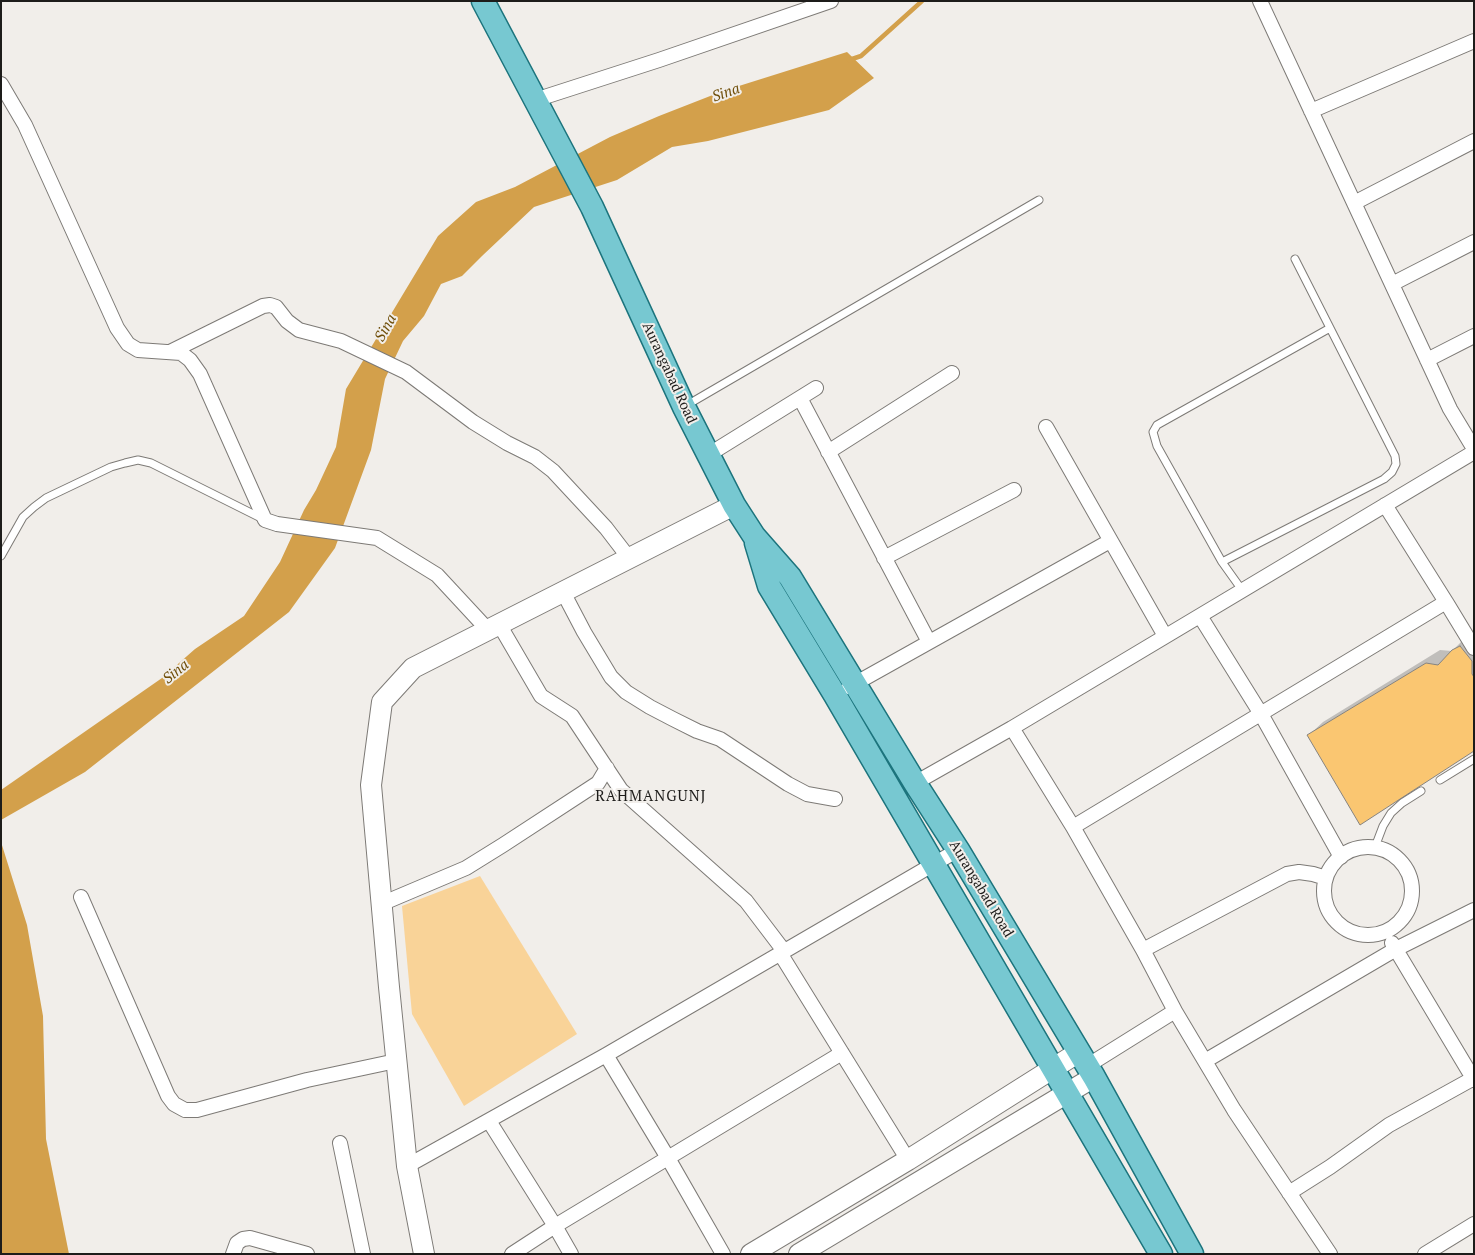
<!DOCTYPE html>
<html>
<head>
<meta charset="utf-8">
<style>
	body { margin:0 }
	#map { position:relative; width:1475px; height:1255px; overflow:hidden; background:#f1eeea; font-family:"PT Serif",serif }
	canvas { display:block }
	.frame { position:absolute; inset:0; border:2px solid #1d1c1a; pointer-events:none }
</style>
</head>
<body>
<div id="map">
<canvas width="1475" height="1255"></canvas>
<div class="frame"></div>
</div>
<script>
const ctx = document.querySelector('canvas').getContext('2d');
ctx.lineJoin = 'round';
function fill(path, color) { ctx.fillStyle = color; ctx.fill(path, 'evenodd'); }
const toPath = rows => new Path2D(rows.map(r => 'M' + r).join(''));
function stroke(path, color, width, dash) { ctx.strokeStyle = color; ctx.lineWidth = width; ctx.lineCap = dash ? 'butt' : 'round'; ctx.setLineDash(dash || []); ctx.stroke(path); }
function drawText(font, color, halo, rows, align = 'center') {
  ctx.font = font + ' "PT Serif",serif'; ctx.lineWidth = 4; ctx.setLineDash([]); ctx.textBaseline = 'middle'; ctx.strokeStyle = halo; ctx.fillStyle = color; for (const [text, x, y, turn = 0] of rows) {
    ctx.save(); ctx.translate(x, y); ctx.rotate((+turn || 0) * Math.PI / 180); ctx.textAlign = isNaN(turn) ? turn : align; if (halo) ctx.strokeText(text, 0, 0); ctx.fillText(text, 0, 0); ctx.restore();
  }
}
const green = toPath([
	[480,876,577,1034,464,1106,412,1014,402,906]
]);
const water = toPath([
	[847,52,874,78,829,110,708,141,672,147,617,180,534,207,482,256,462,276,441,284,424,316,403,341,385,379,371,450,335,548,289,612,85,772,1,820,1,790,162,678,195,649,244,616,280,562,304,510,316,490,336,447,346,389,438,236,476,202,515,187,610,137,659,116,723,91],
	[1,842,27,925,43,1016,46,1139,69,1254,1,1254]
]);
const shadow = toPath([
	[1474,634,1474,750,1309,735,1323,722,1440,650,1452,651,1467,636]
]);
const stream = toPath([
	[849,60,861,56,922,1]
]);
const building = toPath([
	[1460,646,1472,661,1472,674,1474,677,1474,751,1360,825,1307,735,1426,663,1438,665,1452,650,1460,646]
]);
const lane = toPath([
	[687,405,1039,200],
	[1,556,23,517,34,507,46,498,111,467,125,463,138,460,151,463,263,519],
	[1222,562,1384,479,1392,472,1396,464,1395,456,1295,259],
	[1242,590,1222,562,1157,446,1153,432,1157,425,1330,328],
	[1440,780,1474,759],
	[1375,847,1383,826,1391,813,1402,803,1421,791]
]);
const street = toPath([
	[1260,1,1450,409,1474,449],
	[1,84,25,125,117,328,128,344,138,350,181,353,190,360,200,374,265,520,277,524,377,538,437,575,488,630],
	[535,100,659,60,831,1],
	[1311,111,1474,41],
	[1354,203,1474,141],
	[1392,284,1474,242],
	[170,352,263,306,270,305,276,307,287,321,299,330,341,341,406,372,473,422,507,443,535,457,553,471,606,528,629,558],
	[1427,360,1474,336],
	[800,398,929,642],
	[1046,427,1165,636],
	[828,452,952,373],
	[708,455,816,388],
	[1385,505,1446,602],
	[884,558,1014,490],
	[563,592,584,632,611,677,626,692,650,707,673,719,697,731,720,739,788,784,807,794,835,799],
	[1200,616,1261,714,1341,857],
	[499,624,541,696,572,716,621,790,746,901,784,951],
	[849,687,1110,541],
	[1012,728,1073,827],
	[915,783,1012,728,1474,452],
	'1324 891a44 44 0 1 1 88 0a44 44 0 1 1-88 0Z',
	[81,897,168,1096,174,1104,185,1110,197,1110,307,1080,396,1061],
	[381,904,466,868,503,845,598,783,607,768],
	[1392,943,1474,1080],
	[1143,950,1287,874,1299,872,1313,874,1326,878],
	[780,953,908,1160],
	[606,1055,668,1158,723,1254],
	[1205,1061,1396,949,1474,910],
	[1087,1066,1175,1011],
	[489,1121,555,1226,571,1254],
	[340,1143,363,1254],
	[407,1166,606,1055,958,850],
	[1289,1193,1330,1167,1389,1125,1474,1078],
	[233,1254,237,1243,243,1239,250,1238,307,1254],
	[512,1254,555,1226,842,1053],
	[1330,1254,1234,1110,1175,1011,1143,950,1073,827,1446,602,1474,648],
	[1425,1254,1474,1224]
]);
const secondary = toPath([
	[424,1254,407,1166,389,987,371,785,382,702,413,668,734,505],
	[751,1254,908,1160,1079,1052],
	[799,1254,1094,1077]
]);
const primary = toPath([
	[483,1,592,207,684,407,734,505,754,536,790,577,915,783,958,850,1094,1077,1192,1254],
	[756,543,769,586,835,695,1161,1254]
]);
const streetNames = [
	["Aurangabad Road",669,373,65],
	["Aurangabad Road",981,889,59]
];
const waterNames = [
	["Sina",726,93,-20],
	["Sina",386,328,-61],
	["Sina",176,672,-39]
];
const neighbourhoodNames = [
	["RAHMANGUNJ",651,797]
];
fill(green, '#f9d398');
fill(water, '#d3a04b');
fill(shadow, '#0003');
stroke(stream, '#d3a04b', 4.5);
fill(building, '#fac671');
stroke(building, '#86837f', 1);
stroke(lane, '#7d7a76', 9);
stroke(street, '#7d7a76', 16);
stroke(secondary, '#7d7a76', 22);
stroke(primary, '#1c747d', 25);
stroke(lane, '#fff', 7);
stroke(street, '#fff', 14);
stroke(secondary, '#fff', 20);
stroke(primary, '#77c8d1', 22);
drawText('14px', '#1d1c1a', '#f1eeea', streetNames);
drawText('italic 15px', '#6f4e09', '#f1eeea', waterNames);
ctx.letterSpacing = '1px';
drawText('15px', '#1d1c1a', '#f1eeea', neighbourhoodNames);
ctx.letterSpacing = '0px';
</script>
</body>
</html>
